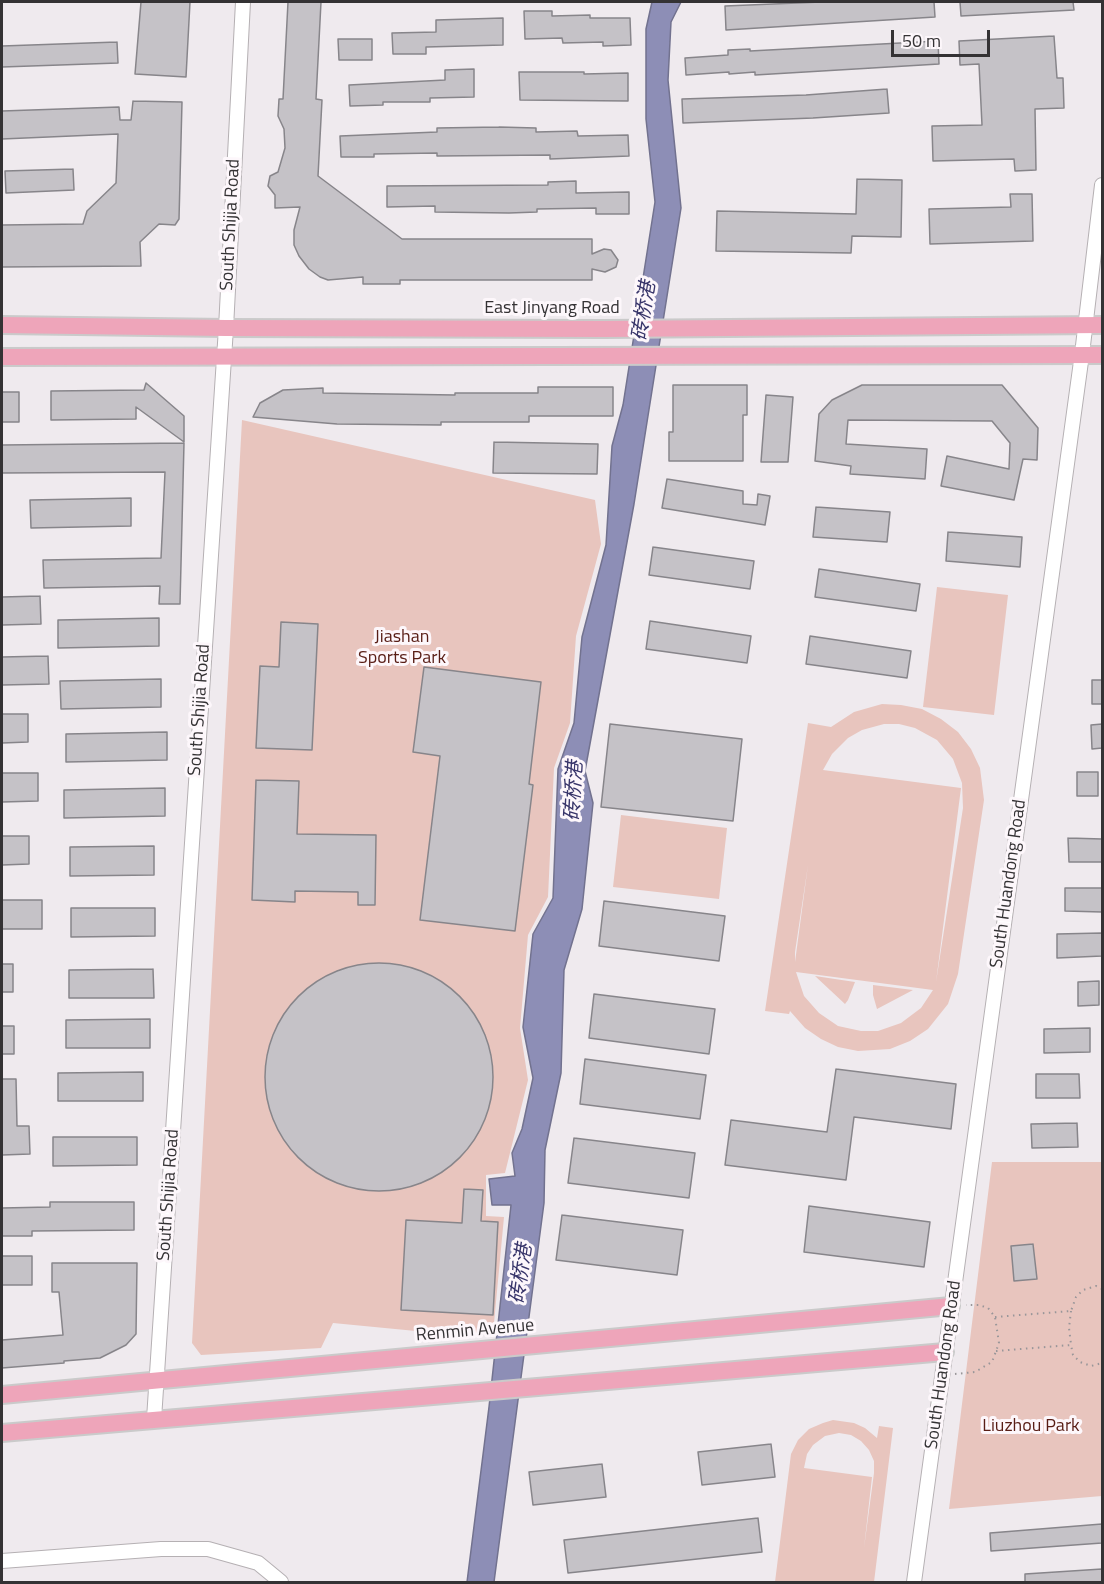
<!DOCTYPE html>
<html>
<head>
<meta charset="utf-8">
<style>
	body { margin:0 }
	#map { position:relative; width:1104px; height:1584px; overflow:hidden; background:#efeaee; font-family:"Titillium Web",sans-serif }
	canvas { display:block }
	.frame { position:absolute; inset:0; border:3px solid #343234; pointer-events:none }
	.scale { position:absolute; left:891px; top:30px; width:99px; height:27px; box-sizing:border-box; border:3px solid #343234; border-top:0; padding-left:8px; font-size:18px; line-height:21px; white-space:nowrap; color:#343234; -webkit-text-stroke:4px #fdf7fb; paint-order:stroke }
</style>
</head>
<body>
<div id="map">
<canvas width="1104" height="1584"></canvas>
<div class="frame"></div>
<div class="scale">50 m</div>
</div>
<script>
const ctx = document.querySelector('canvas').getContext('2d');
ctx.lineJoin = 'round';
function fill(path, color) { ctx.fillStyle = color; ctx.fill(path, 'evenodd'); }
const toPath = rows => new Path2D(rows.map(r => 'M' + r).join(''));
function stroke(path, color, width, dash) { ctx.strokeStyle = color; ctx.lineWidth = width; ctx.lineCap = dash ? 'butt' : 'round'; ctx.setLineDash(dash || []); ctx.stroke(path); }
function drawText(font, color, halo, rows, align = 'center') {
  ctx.font = font + ' "Titillium Web","Noto Sans SC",sans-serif'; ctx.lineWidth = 6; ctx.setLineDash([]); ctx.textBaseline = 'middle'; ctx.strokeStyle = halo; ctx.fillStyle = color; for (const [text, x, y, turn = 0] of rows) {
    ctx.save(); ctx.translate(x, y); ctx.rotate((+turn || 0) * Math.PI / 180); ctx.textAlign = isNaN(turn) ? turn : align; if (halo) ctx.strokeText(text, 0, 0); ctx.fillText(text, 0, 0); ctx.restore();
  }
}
const green = toPath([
	[242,420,595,500,601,544,576,636,570,723,554,768,548,897,528,935,520,1028,528,1080,505,1173,486,1175,486,1216,504,1217,494,1323,480,1323,478,1337,333,1323,321,1348,201,1355,192,1343],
	[937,587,1008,595,994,715,923,707],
	[882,704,901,705,922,709,941,719,958,732,971,749,980,768,984,800,958,974,948,1004,928,1029,910,1041,890,1049,858,1051,838,1047,821,1039,805,1028,790,1011,789,1014,765,1011,808,723,831,727,854,712],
	[884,724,899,724,915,728,937,740,953,759,962,783,963,808,936,982,961,788,823,770,832,754,848,738,862,730],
	[808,865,795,962,795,952],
	[796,972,933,990,921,1008,901,1023,878,1031,861,1031,838,1026,819,1013,804,996],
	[621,815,727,828,719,899,613,887],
	[815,976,855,982,848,1000,845,1004],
	[873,985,913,990,877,1009,873,995],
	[992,1162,1102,1162,1102,1496,949,1509],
	[833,1420,854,1423,865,1428,877,1438,879,1426,893,1428,874,1582,775,1582,791,1454,798,1440,809,1429,823,1423],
	[839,1433,851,1435,861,1441,869,1450,874,1461,874,1473,864,1548,872,1477,804,1468,807,1454,813,1445,825,1436]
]);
const water = toPath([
	[652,2,681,2,671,22,668,80,681,208,634,504,585,771,593,803,582,909,564,970,561,1073,545,1150,544,1203,494,1582,467,1582,489,1407,511,1205,492,1205,489,1179,515,1176,512,1153,522,1129,533,1078,523,1027,533,934,553,898,558,769,574,723,582,637,606,545,612,446,623,405,655,202,646,119,646,29,652,2]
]);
const building = toPath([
	[141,2,190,2,186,77,135,74,141,2],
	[288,2,321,2,316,99,322,100,318,176,402,239,592,239,592,254,604,249,611,250,618,260,616,267,605,272,592,269,592,280,400,280,400,284,363,284,363,277,328,280,320,277,309,269,299,256,294,245,294,230,300,207,275,208,275,195,268,186,270,176,278,172,285,148,284,129,278,116,279,99,283,99,288,2],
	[821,2,934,2,935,17,726,30,725,6,821,2],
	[960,2,1073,2,1074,10,961,16,960,2],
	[524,11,552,11,552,16,590,15,590,18,630,18,631,45,603,46,603,42,563,43,562,38,525,39,524,11],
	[503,18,503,45,426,47,426,54,393,54,392,33,436,32,436,20,503,18],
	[1054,36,1057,78,1063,78,1064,108,1035,109,1036,170,1015,171,1014,159,933,161,932,126,982,125,979,64,960,65,959,41,1054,36],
	[338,39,372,39,372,60,339,60,338,39],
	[938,41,939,64,755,75,755,72,729,74,729,72,686,75,685,58,728,55,728,50,750,49,750,51,938,41],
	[117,42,118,63,2,67,2,46,117,42],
	[474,69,474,97,430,98,430,102,383,102,383,105,350,106,349,85,445,80,445,70,474,69],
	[519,72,584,72,584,74,628,73,628,101,520,100,519,72],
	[887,89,889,113,813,118,683,123,682,99,806,95,887,89],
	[133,101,182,102,179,219,175,225,159,224,140,242,141,266,2,267,2,225,83,224,87,211,116,183,118,134,2,139,2,111,119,107,120,120,131,120,133,101],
	[499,127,536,128,536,132,577,131,578,136,628,135,629,156,550,159,550,155,437,156,437,153,374,154,374,157,341,157,340,136,437,132,437,128,499,127],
	[73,169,74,190,6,193,5,171,73,169],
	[857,179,902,180,901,237,852,236,851,253,716,251,717,211,856,214,857,179],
	[576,181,576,193,629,192,629,214,596,214,596,208,537,209,537,212,509,213,435,212,435,206,387,207,387,186,548,185,548,182,576,181],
	[1010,194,1032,194,1033,241,930,244,929,209,1011,207,1010,194],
	[146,383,184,416,184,442,136,407,136,419,51,420,51,391,144,390,146,383],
	[673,385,747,385,747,415,743,415,743,461,669,461,669,432,673,432,673,385],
	[862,385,1002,385,1038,428,1037,460,1023,459,1014,500,941,486,947,456,1009,469,1010,443,992,421,848,420,846,444,927,449,925,479,850,474,851,466,815,461,819,414,832,400,862,385],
	[538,387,613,387,613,416,529,416,529,422,441,422,441,425,337,424,253,417,260,403,283,390,323,388,323,393,455,395,455,393,538,393,538,387],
	[2,392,19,392,19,422,2,422,2,392],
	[766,395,793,397,788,462,761,462,766,395],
	[494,442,598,444,597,474,493,473,494,442],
	[184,443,180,604,159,604,160,586,44,588,43,560,161,558,165,472,2,473,2,445,184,443],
	[667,479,743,491,743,504,757,505,758,494,770,496,765,525,662,508,667,479],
	[131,498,131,526,31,528,30,500,131,498],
	[816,507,890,512,887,542,813,537,816,507],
	[948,532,1022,537,1020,567,946,561,948,532],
	[653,547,754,561,750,589,649,575,653,547],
	[819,569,920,584,916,611,815,597,819,569],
	[40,596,41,624,2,625,2,597,40,596],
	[159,618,159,646,58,648,58,620,159,618],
	[650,621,751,636,747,663,646,649,650,621],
	[281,622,318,624,312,750,256,748,260,666,279,667,281,622],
	[810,636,911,651,907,678,806,664,810,636],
	[48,656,49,684,2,685,2,657,48,656],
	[424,667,541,682,529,784,533,785,515,931,420,920,440,756,413,752,424,667],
	[161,679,161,707,61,709,60,681,161,679],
	[1092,680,1102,680,1102,704,1092,704,1092,680],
	[2,714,28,714,28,742,2,743,2,714],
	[610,724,742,739,733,821,601,807,610,724],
	[1102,724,1102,748,1092,749,1091,725,1102,724],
	[167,732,167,760,66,762,66,734,167,732],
	[1077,772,1098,772,1098,796,1077,796,1077,772],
	[2,773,38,773,38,801,2,802,2,773],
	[256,780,299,781,297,834,376,835,375,905,358,905,358,892,295,891,295,902,252,900,256,780],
	[165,788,165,816,64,818,64,790,165,788],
	[2,836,29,836,29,864,2,865,2,836],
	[1068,838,1102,839,1102,862,1069,862,1068,838],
	[154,846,154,875,70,876,70,847,154,846],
	[1065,888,1102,888,1102,912,1065,911,1065,888],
	[2,900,42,900,42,929,2,929,2,900],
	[604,901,725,916,719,961,599,946,604,901],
	[71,908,155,908,155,936,71,937,71,908],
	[1102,933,1102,956,1057,958,1057,934,1102,933],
	'265 1077a114 114 0 1 1 228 0a114 114 0 1 1-228 0Z',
	[2,964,13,964,13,992,2,992,2,964],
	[153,969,154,998,69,998,69,970,153,969],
	[1099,981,1099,1005,1078,1006,1078,982,1099,981],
	[594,994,715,1009,709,1054,589,1038,594,994],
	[150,1019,150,1048,66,1048,66,1020,150,1019],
	[2,1026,14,1026,14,1054,2,1054,2,1026],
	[1090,1028,1090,1052,1044,1053,1044,1029,1090,1028],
	[585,1059,706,1075,700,1119,580,1104,585,1059],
	[836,1069,956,1084,951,1129,854,1117,846,1180,725,1165,731,1120,827,1132,836,1069],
	[143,1072,143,1101,58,1101,58,1073,143,1072],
	[1036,1074,1079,1074,1080,1098,1036,1098,1036,1074],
	[2,1079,16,1079,17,1126,29,1126,30,1154,2,1155,2,1079],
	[1077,1123,1078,1147,1032,1148,1031,1124,1077,1123],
	[53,1137,137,1137,137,1165,53,1166,53,1137],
	[574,1138,695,1153,689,1198,568,1183,574,1138],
	[464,1189,483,1190,481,1221,498,1222,493,1315,401,1310,406,1220,462,1223,464,1189],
	[50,1202,134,1202,134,1230,32,1231,32,1236,2,1236,2,1208,50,1207,50,1202],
	[809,1206,930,1222,924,1267,804,1252,809,1206],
	[562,1215,683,1230,677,1275,556,1260,562,1215],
	[1033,1244,1037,1279,1014,1281,1011,1246,1033,1244],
	[2,1256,32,1256,32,1285,2,1285,2,1256],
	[52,1263,137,1263,136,1334,126,1345,100,1358,64,1361,64,1363,2,1368,2,1340,63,1335,59,1292,52,1292,52,1263],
	[771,1444,775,1477,702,1485,698,1452,771,1444],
	[602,1464,606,1497,533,1505,529,1472,602,1464],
	[758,1518,762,1552,568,1573,564,1540,758,1518],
	[1102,1524,1102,1543,991,1551,990,1533,1102,1524],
	[1102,1569,1102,1582,1025,1582,1025,1574,1102,1569]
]);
const path = toPath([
	[1071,1311,1069,1328,1071,1344],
	[995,1317,1071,1311,1076,1297,1083,1290,1096,1286,1102,1289],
	[996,1351,1071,1345,1073,1355,1080,1362,1091,1366,1102,1363],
	[955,1374,975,1372,992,1362,999,1343,995,1317,988,1308,979,1305,966,1305]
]);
const minor = toPath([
	[154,1419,226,328,243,2],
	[2,1561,161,1549,208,1549,258,1563,281,1582],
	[914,1582,1082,354,1102,185]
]);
const major = toPath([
	[2,325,226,328,604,329,1102,325],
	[2,357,1102,355],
	[2,1395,951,1306],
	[2,1433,945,1352]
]);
const streetNames = [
	["South Shijia Road",231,225,-87],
	["East Jinyang Road",552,309],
	["South Shijia Road",200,710,-86],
	["South Huandong Road",1009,884,-82],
	["South Shijia Road",169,1195,-86],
	["Renmin Avenue",475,1331,-5],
	["South Huandong Road",944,1365,-82]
];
const parkNames = [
	["Jiashan",402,638],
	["Sports Park",402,659],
	["Liuzhou Park",1031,1427]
];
const waterNames = [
	["砖桥港",645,311,-81],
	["砖桥港",575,791,-87],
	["砖桥港",522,1274,-82]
];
fill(green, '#e8c5be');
fill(water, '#8d8eb6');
stroke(water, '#72728f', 1.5);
fill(building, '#c5c2c7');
stroke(building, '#87858a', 1.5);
stroke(minor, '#b5b0b3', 16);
stroke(major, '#cacaca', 20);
stroke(path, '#999699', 2, [1.5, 4.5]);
stroke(minor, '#fff', 14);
stroke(major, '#eea5ba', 16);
drawText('18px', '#343234', '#fdf7fb', streetNames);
drawText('18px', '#581d15', '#fdf7fb', parkNames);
drawText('italic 20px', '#38356a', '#fdf7fb', waterNames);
</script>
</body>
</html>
